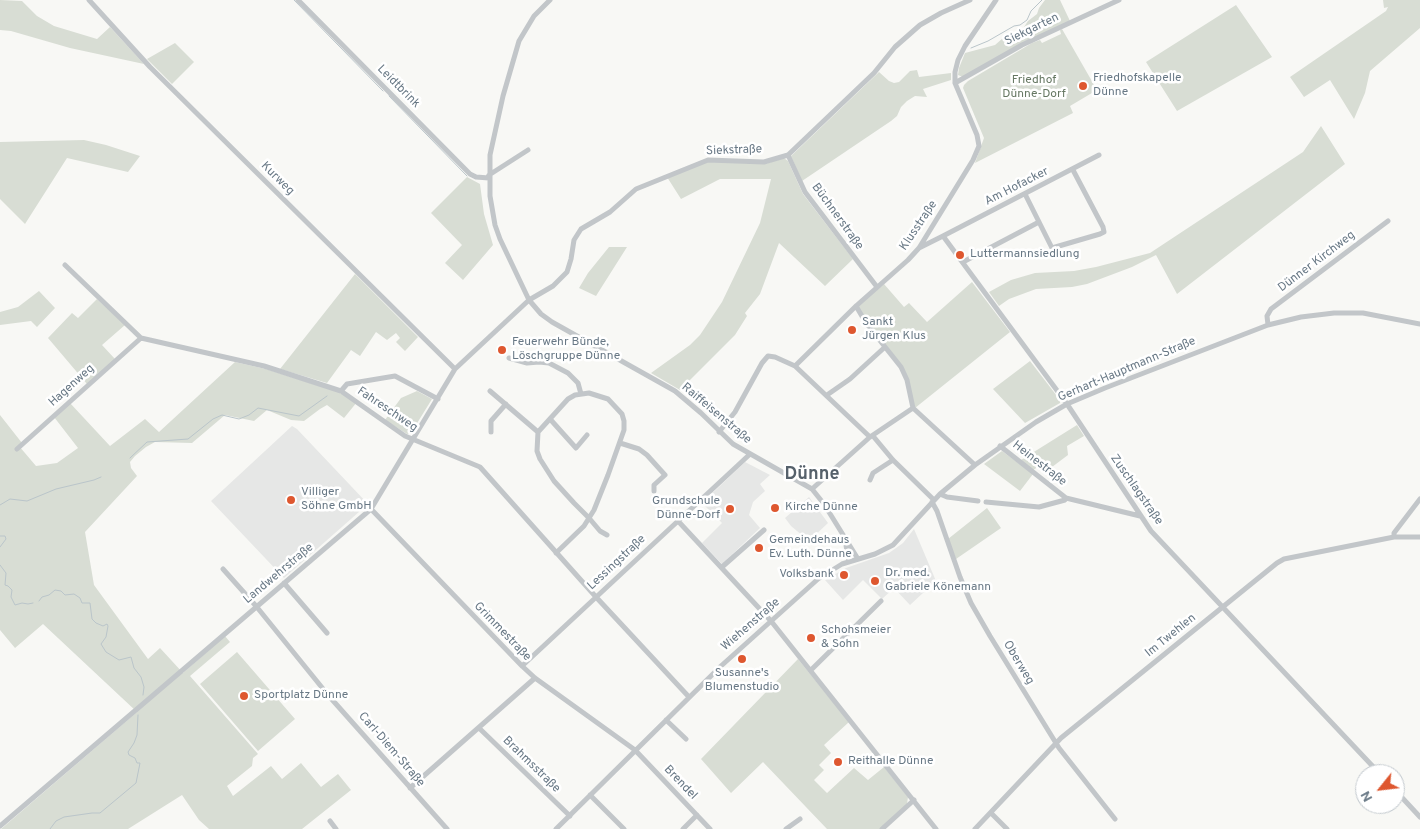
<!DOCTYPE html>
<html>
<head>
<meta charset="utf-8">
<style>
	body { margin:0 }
	#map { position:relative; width:1420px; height:829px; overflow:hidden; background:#f8f8f5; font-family:Overpass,sans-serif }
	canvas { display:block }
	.north { position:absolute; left:1355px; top:764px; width:50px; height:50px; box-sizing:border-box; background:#fff; border:1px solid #c3c9ce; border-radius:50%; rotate:241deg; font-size:14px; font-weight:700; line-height:20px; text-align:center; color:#687885 }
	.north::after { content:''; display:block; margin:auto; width:18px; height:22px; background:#de572f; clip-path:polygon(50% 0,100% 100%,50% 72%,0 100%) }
</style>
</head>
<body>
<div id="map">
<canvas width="1420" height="829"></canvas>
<div class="north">N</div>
</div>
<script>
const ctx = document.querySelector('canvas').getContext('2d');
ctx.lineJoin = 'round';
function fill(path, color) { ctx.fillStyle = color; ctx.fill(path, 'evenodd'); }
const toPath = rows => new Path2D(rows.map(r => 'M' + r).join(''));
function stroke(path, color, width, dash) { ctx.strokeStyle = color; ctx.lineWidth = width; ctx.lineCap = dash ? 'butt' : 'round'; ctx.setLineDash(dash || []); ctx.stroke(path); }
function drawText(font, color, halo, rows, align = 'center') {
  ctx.font = font + ' Overpass,sans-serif'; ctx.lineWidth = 5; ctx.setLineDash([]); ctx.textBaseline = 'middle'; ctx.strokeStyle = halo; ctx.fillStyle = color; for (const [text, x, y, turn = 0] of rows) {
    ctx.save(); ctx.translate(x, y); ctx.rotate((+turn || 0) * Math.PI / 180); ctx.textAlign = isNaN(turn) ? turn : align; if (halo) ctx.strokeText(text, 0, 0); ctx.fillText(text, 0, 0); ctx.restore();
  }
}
const built = toPath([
	[292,426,297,429,368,504,284,578,211,501],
	[745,462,770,475,760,484,765,491,753,502,749,515,760,528,722,564,702,543,722,523,702,503],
	[809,497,828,523,809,541,791,526,785,518],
	[914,529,936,581,910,605,894,588,882,599,863,580,843,600,825,580,846,568,889,553,903,543]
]);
const green = toPath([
	[0,0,22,1,37,16,54,26,97,39,110,27,144,64,70,48,11,31,0,30],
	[1045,0,1060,0,1070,21,963,77,958,75,959,68,965,53,995,45,1003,38,1022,30,1028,21,1037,14,1039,8],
	[1383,0,1420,0,1420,28,1370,71,1365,93,1354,119,1330,80,1304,97,1290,77,1386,11,1388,7,1384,8],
	[1236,5,1272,57,1177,111,1146,62],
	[1062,29,1097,90,1070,106,1073,113,975,163,984,138,963,88,964,85,968,81,1032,43,1040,40,1042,43,1061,34,1060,30],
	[175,43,194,62,172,84,147,59],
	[917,70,919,77,951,73,951,80,923,89,927,97,915,96,907,101,901,107,897,116,891,121,802,181,791,156,879,72,889,81,894,83,899,82,910,71],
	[1321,126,1345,164,1177,294,1156,255,1132,267,1087,284,1072,287,1036,289,1009,299,999,306,989,292,1011,280,1035,273,1074,271,1096,267,1150,253,1303,152],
	[84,140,106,145,140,156,128,172,67,158,25,224,0,199,0,142],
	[784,158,788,161,803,194,853,259,825,286,779,243,760,294,745,313,747,316,735,335,680,390,651,373,690,345,700,335,722,302,760,223,771,179,720,179,681,199,667,177,708,161,765,164],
	[467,177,480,184,484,214,493,245,463,280,445,263,462,245,431,213],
	[609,247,627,247,596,296,579,288,588,273],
	[355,274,418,337,405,351,396,342,400,338,396,333,387,340,376,332,360,356,351,350,327,383,280,369],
	[972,282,1010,332,915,408,908,379,867,322,858,306,884,284,904,307,909,303,927,322],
	[39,291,55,308,37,327,31,321,0,325,0,312,18,307],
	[97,299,125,325,102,345,115,359,87,384,48,338,72,313,78,318],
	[1030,361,1060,400,1060,403,1025,423,993,389],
	[235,362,266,369,338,392,357,402,344,418,327,405,320,409,304,421,291,420,267,410,254,421,225,415,192,443,155,442,146,447,135,456,130,462,131,468,137,476,85,532,94,585,148,659,160,648,183,673,225,636,230,642,190,676,258,754,253,758,252,766,227,786,233,796,271,766,282,779,301,763,321,787,338,774,351,790,302,829,209,829,199,820,182,795,128,829,1,829,137,712,43,624,15,648,0,630,0,415,22,443,19,446,36,466,57,463,78,448,54,417,70,403,110,446,145,419,159,432],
	[417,391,432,399,411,433,407,434,385,420,401,398],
	[1077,425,1084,436,1067,446,1068,455,1044,473,1038,467,1033,470,1021,460],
	[1002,451,1033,474,1020,491,984,464],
	[987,508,1001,528,956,559,948,539],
	[237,652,295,719,258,751,200,684],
	[798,659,849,722,824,745,831,753,819,765,824,770,814,780,827,793,854,768,868,780,884,767,908,797,907,804,880,829,827,829,763,762,731,793,701,759]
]);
const stream = toPath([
	[294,0,383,91],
	[971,48,988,41,1014,26,1020,25,1027,20,1031,11,1042,0],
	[389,96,467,176],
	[130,458,147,442,188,439,213,419,222,415,239,419,249,415,258,408,299,416,327,396],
	[0,505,10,499,27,501,56,489,94,480,101,477],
	[0,536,5,536,6,539,0,547],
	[0,565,6,573,5,585,8,586,12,590,11,597,15,605,22,603,28,604,33,603],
	[39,601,42,597,49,595,55,590,61,591,65,595,74,594,80,598,82,603,90,603,92,619,96,623,103,626,107,624,108,626,106,637,101,644,106,652,119,660,131,657,134,668,141,677,144,687,143,695],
	[50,829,56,821,64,817,92,813,100,813,136,783,140,763,137,763,135,758,129,755,128,752,134,743,137,735,138,715]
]);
const minor = toPath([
	[89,0,150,67,455,369],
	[298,0,470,174,476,177,489,178],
	[550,0,534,16,519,41,503,96,490,155,490,196,495,225,500,239,529,300,541,314,552,322,675,391,701,413,733,444,812,489,824,504,858,559],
	[955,83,1022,45,1119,0],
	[788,155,805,192,877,287],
	[489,175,528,150],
	[1025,194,1052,248,1100,234,1104,232,1103,227,1073,170],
	[943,236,1099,155],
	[919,248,943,236,1067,404,1151,531,1380,774],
	[963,262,1039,222],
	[65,265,141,338,264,366,341,391,405,436,480,467,596,597,689,697],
	[856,306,866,323,901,367,907,380,913,408],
	[1268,325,1267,316,1271,309,1388,221],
	[509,358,527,363,539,362,549,363,568,373,578,383,581,394],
	[795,366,856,306,908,260,919,248,973,160,979,146,977,135,955,83,955,72,958,60,965,46,996,0],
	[341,391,347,384,395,376,438,399],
	[490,391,538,432],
	[827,395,850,379,885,347],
	[913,408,975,465],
	[550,419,576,448,587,435],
	[491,432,491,421,506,404],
	[719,432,735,412,762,363,768,356,775,357,795,366,870,437],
	[873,436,893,460,934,500],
	[620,443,639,449,647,455,665,475,654,485,654,491],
	[1000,446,1066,498,1140,516],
	[17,449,141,338],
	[870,480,873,473,893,460],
	[812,489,870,437,913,408],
	[940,494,947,497,978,501],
	[932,502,937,511,960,577,971,603,990,636,1059,748,1115,819],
	[986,502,1039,507,1065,500,1066,498],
	[371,509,522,666,535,678,635,750,710,829],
	[678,521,771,621,936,829],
	[1394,537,1394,533,1420,499],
	[845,540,849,561],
	[556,553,584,526,594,510,608,475,624,430,624,421,622,414,608,399,589,393,575,395,568,399,538,432,537,451,540,459,554,481,574,503,589,518,600,531,607,535],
	[722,567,764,530],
	[223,569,256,606,328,695,447,829],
	[284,583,327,633],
	[522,666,749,455],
	[811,670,881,601],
	[666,720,686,739],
	[479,728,570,816],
	[410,788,535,678],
	[1395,790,1420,817],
	[590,795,624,829],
	[991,813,1007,829],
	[330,821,336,829],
	[0,826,371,509,455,369,529,300,553,286,567,272,571,259,574,240,581,229,610,212,636,189,708,160,764,162,788,155,874,73,895,47,920,25,941,13,970,0],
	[556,829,721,666,818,579,842,564,875,554,893,545,940,494,975,465,1036,422,1067,404,1105,388,1268,325,1301,317,1334,313,1363,313,1420,324],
	[683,829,697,815],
	[786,829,800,819],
	[882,829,914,800],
	[975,829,1061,738,1277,563,1284,559,1394,537,1420,537]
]);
const markers = [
	[1083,86,5,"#de572f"],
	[960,255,5,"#de572f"],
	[852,330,5,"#de572f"],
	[502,350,5,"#de572f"],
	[291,500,5,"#de572f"],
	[775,508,5,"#de572f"],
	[730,509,5,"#de572f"],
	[759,548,5,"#de572f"],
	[844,575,5,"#de572f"],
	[875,581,5,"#de572f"],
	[811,638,5,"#de572f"],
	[742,659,5,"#de572f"],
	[244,696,5,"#de572f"],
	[838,762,5,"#de572f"]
];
const streetNames = [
	["Siekgarten",1032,30,-26],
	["Leidtbrink",398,87,45],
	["Siekstraße",734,151,-2],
	["Kurweg",277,179,45],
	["Am Hofacker",1017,187,-27],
	["Büchnerstraße",837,217,54],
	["Klusstraße",919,226,-56],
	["Dünner Kirchweg",1317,262,-37],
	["Gerhart-Hauptmann-Straße",1127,370,-23],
	["Hagenweg",72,386,-42],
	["Fahreschweg",387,410,34],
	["Raiffeisenstraße",716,414,40],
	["Heinestraße",1039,464,38],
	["Zuschlagstraße",1136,490,55],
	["Lessingstraße",617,563,-43],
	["Landwehrstraße",279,574,-40],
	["Wiehenstraße",751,625,-41],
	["Grimmestraße",502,632,46],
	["Im Twehlen",1171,636,-39],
	["Oberweg",1018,663,59],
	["Carl-Diem-Straße",391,750,49],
	["Brahmsstraße",531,765,44],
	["Brendel",680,783,46]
];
const poiNames = [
	["Friedhofskapelle",1093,79],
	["Dünne",1093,93],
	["Luttermannsiedlung",970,255],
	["Sankt",862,323],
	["Jürgen Klus",862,337],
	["Feuerwehr Bünde,",512,343],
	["Löschgruppe Dünne",512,357],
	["Villiger",301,493],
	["Söhne GmbH",301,507],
	["Grundschule",720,502,"right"],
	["Dünne-Dorf",720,516,"right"],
	["Kirche Dünne",785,508],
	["Gemeindehaus",769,541],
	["Ev. Luth. Dünne",769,555],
	["Dr. med.",885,574],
	["Gabriele Könemann",885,588],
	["Volksbank",834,575,"right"],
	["Schohsmeier",821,631],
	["& Sohn",821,645],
	["Susanne's",742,674,"center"],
	["Blumenstudio",742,688,"center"],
	["Sportplatz Dünne",254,696],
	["Reithalle Dünne",848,762]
];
const parkNames = [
	["Friedhof",1034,81],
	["Dünne-Dorf",1034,95]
];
const districtNames = [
	["Dünne",812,475]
];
fill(built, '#e6e7e6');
fill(green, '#d8ddd4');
stroke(stream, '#bac5ca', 1);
stroke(minor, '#c2c6c9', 5);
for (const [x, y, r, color] of markers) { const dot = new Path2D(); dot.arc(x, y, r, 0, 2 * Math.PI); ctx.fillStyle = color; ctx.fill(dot); stroke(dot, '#fff', 2); }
drawText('12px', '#687885', '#fff', streetNames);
drawText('12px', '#687885', '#fff', poiNames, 'left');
drawText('12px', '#667863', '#fff', parkNames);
drawText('bold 18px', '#56616b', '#fff', districtNames);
</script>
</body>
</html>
